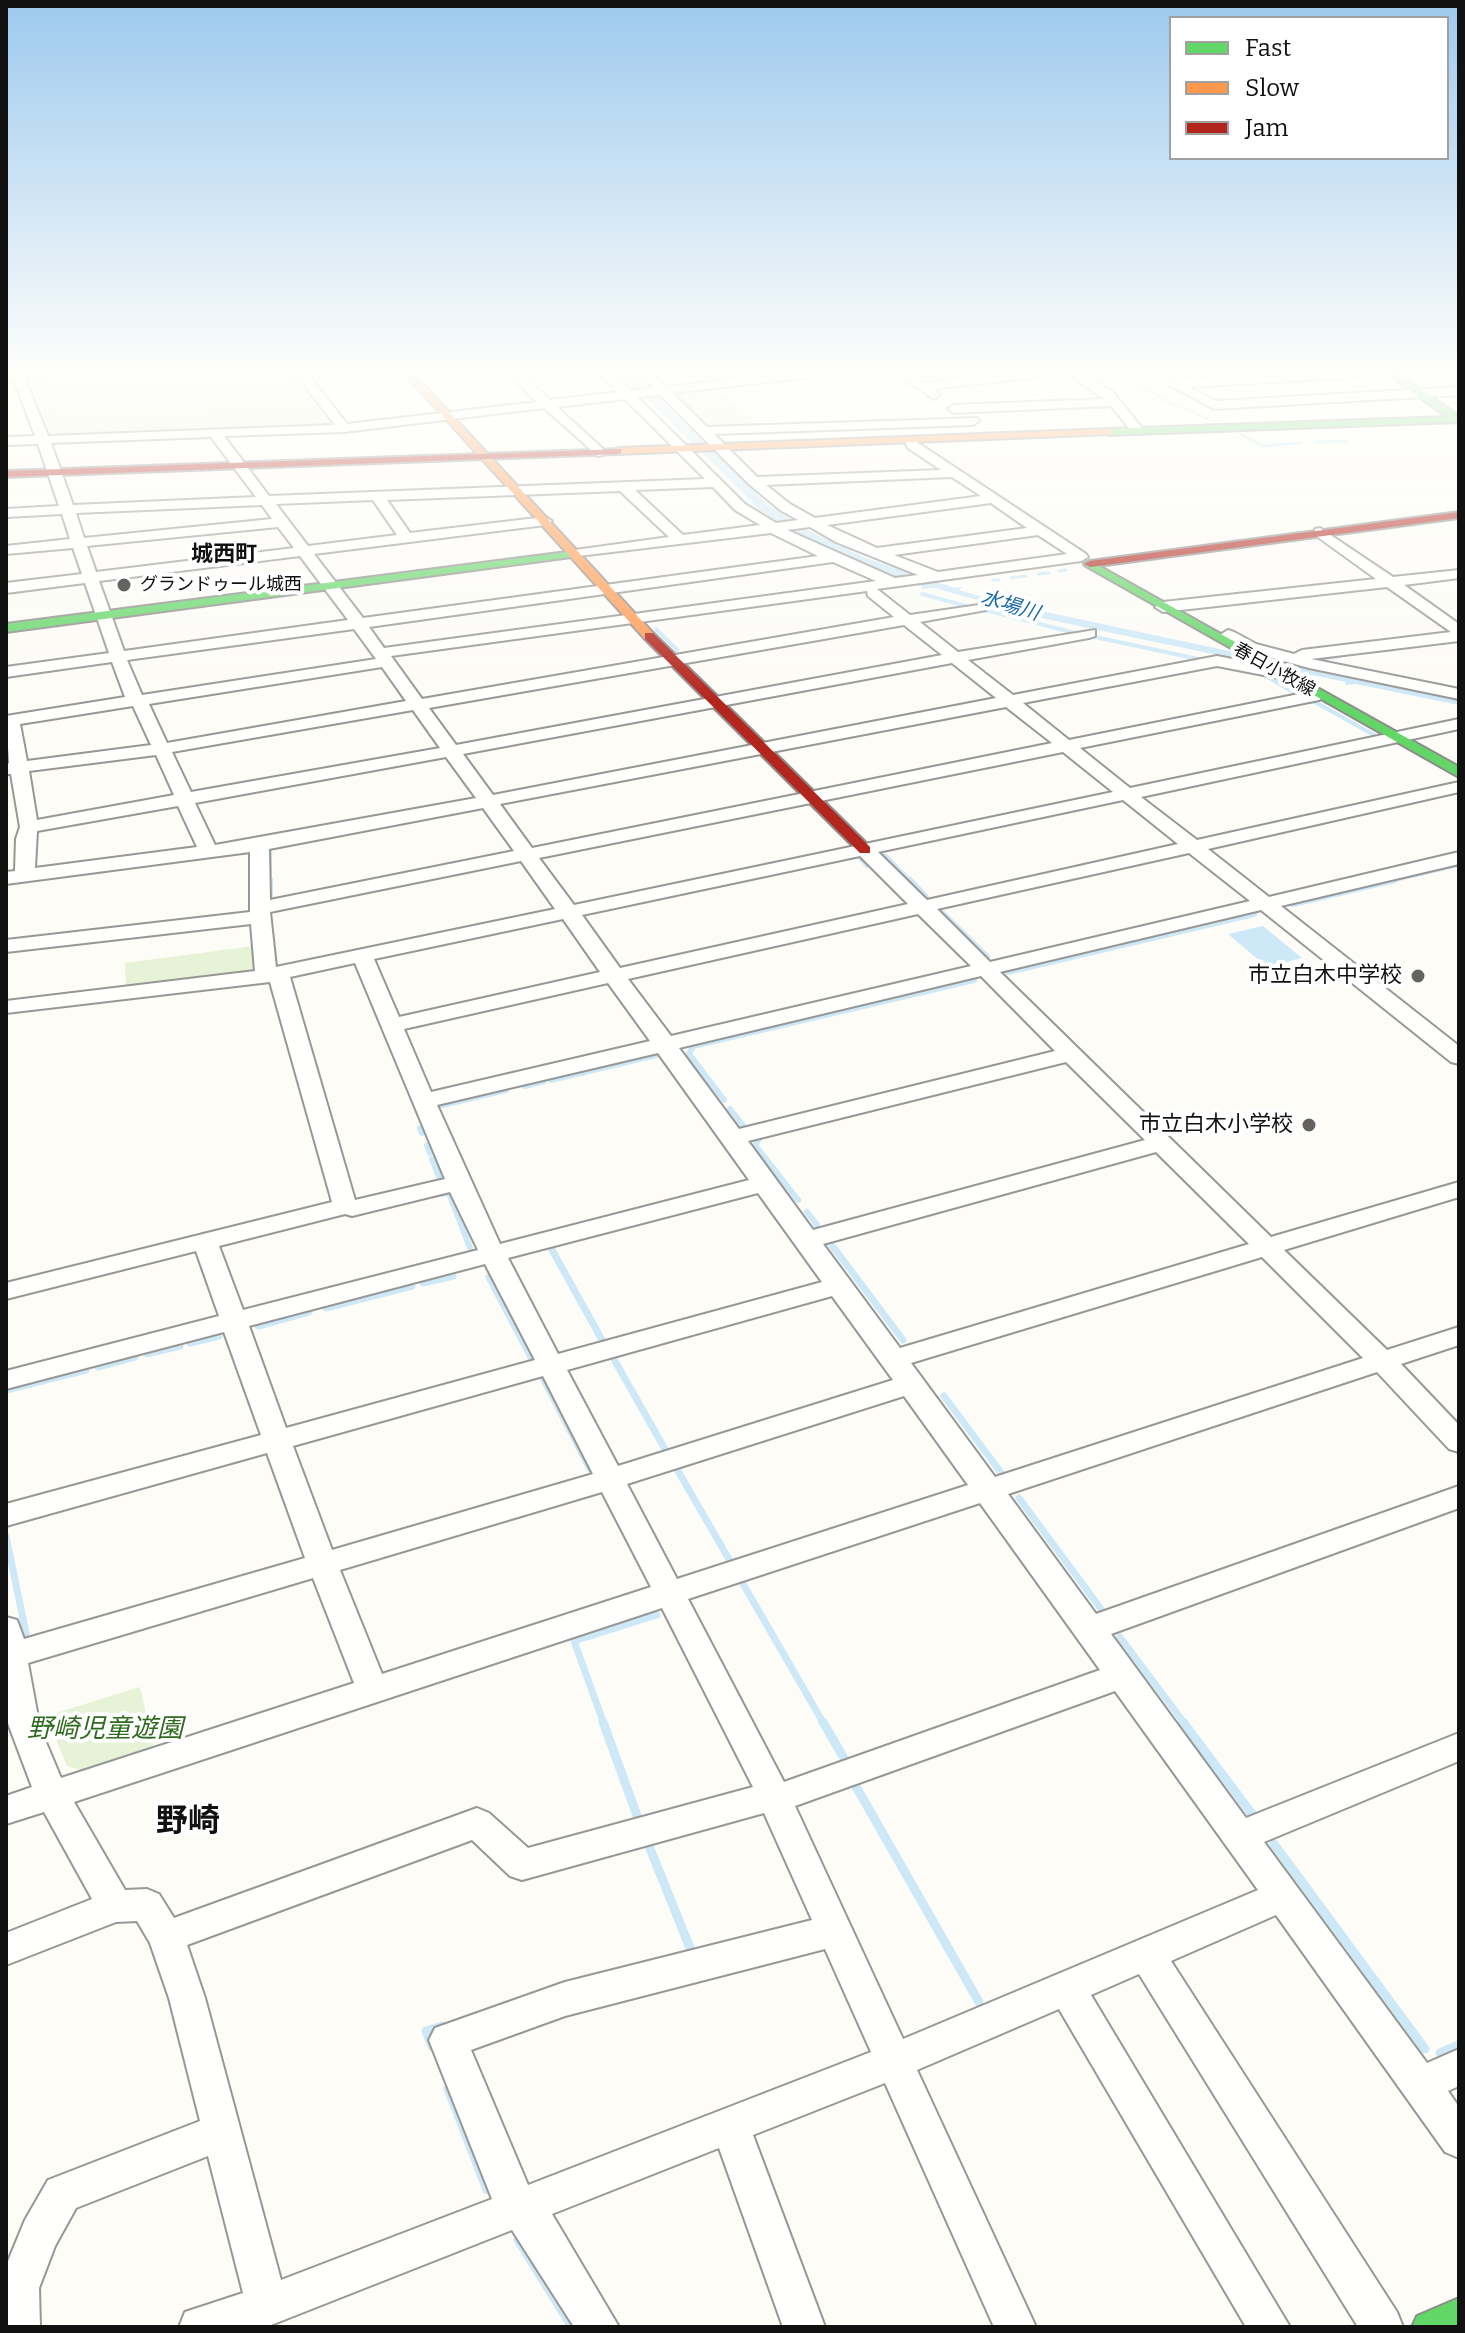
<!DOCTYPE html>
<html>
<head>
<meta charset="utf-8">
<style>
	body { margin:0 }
	#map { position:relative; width:1465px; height:2333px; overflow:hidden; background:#fdfcf7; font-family:Bitter,serif }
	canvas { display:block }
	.frame { position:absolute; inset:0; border:8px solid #111; pointer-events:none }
	.legend { position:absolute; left:1169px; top:16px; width:280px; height:144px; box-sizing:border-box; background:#fff; border:2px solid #a0a0a0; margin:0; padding:10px 14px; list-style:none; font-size:24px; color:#111 }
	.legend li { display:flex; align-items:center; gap:16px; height:40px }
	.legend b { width:40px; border:2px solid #a0a0a0 }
</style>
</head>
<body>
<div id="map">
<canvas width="1465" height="2333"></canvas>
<div class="frame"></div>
<ul class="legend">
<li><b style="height:10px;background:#63d668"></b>Fast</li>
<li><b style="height:10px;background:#ff974d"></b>Slow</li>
<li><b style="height:10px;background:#b3261e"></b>Jam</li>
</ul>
</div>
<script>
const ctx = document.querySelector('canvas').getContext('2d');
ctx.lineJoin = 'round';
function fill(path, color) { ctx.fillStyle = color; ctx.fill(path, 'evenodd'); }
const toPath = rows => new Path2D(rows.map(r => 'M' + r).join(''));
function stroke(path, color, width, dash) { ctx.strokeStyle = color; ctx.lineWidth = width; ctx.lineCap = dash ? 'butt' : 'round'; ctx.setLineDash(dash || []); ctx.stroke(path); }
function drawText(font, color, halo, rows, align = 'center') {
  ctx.font = font + ' Bitter,"Noto Sans JP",serif'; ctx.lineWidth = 8; ctx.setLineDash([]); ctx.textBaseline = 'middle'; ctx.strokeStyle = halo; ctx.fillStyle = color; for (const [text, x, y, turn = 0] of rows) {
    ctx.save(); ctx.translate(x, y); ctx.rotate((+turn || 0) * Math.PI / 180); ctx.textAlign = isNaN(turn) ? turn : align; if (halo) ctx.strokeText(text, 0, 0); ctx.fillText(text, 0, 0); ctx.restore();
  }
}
const green = toPath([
	[70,373,293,373,331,425,47,434,26,379],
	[715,387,761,427,707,426,671,393],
	[253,946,254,971,248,973,126,988,125,963],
	[140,1687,154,1748,80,1770,67,1766,46,1716]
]);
const pitch = toPath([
	[114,384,158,386,185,392,203,400,209,420,62,430,48,390]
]);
const water = toPath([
	[620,373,633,373,767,504,805,529,866,558,955,588,963,587,959,590,999,602,1459,700,1459,705,1356,684,1345,685,1346,682,1036,617,935,588,921,589,922,585,873,569,802,537,760,510],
	[1263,926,1302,958,1267,967,1228,934]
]);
const streamFar4 = toPath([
	[1116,373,1169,402,1218,423],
	[1239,433,1262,446,1301,443],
	[1316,442,1346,441],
	[1050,565,1090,560],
	[1059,571,1066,570],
	[1038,574,1049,573],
	[1011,578,1026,576],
	[993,580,999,580],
	[921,594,930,596]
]);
const streamFar3 = toPath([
	[922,594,966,606],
	[985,610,1075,633],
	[656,629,677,650],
	[1095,637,1203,660],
	[1366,652,1395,649],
	[1319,666,1327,658,1340,656],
	[1259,672,1297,694],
	[1307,701,1315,702,1374,735],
	[270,849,270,882],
	[885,855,911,882],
	[860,858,867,866],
	[1386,882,1459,865]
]);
const streamFar2 = toPath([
	[270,880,270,899],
	[910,880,926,897],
	[1293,904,1395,880],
	[939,910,987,957],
	[1008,972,1254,914],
	[551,1080,656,1055],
	[525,1086,544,1081],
	[724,1100,689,1054,693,1046,974,980],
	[438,1106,506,1090],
	[730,1109,745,1128,751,1128],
	[420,1128,422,1133],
	[759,1139,755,1145,798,1200],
	[427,1145,430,1153],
	[432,1159,439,1177],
	[430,1195,449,1193,470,1248],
	[807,1212,817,1225],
	[830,1243,835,1250]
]);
const streamFar1 = toPath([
	[551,1248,602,1340],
	[834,1248,903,1340],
	[489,1277,531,1357],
	[423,1283,453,1276],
	[326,1308,412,1286],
	[258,1326,309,1312],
	[190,1343,219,1336],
	[147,1354,180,1346],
	[611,1354,666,1451],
	[98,1367,135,1357],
	[543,1378,590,1469],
	[6,1390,86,1370],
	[944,1396,1002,1474],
	[678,1471,730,1561],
	[1019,1498,1101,1609],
	[6,1536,26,1633],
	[742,1582,824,1724],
	[1120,1637,1185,1724],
	[604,1724,574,1641,657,1615]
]);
const stream = toPath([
	[603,1722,639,1821],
	[823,1722,845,1760],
	[1183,1722,1252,1814],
	[854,1783,979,2002],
	[1274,1844,1425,2049],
	[649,1846,692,1953,687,1954],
	[432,2046,426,2031,442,2026],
	[1440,2053,1459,2045],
	[448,2089,487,2190],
	[518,2240,572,2327]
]);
const street = toPath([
	[6,373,52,373,25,379,48,436,335,425,295,373,307,373,347,424,537,402,508,373,521,373,550,400,618,392,600,373,613,373,631,391,653,388,639,373,652,373,666,387,779,373,818,373,812,377,672,393,707,427,977,418,979,421,973,425,714,434,757,477,941,470,908,448,904,440,915,437,918,443,1086,554,1088,557,1081,561,877,589,910,615,986,604,986,610,920,622,958,652,1095,630,1095,636,1089,638,968,660,1013,695,1217,656,1279,668,1287,673,1279,678,1217,666,1023,703,1069,740,1319,690,1327,695,1319,700,1080,748,1130,788,1459,719,1459,729,1141,797,1197,840,1459,782,1459,792,1208,849,1269,897,1459,852,1459,864,1281,906,1459,1046,1459,1064,1451,1062,1261,910,1000,972,1271,1237,1459,1182,1459,1197,1284,1250,1387,1350,1459,1327,1459,1345,1401,1364,1459,1425,1459,1452,1449,1449,1377,1372,1008,1494,1096,1614,1459,1486,1459,1508,1111,1634,1246,1818,1459,1733,1459,1761,1264,1842,1427,2063,1459,2049,1459,2086,1448,2091,1459,2107,1459,2158,1445,2152,1276,1915,1171,1961,1397,2312,1403,2327,1358,2327,1139,1974,1091,1995,1290,2327,1246,2327,1059,2009,917,2070,1036,2327,994,2327,885,2083,753,2135,825,2327,783,2327,719,2148,552,2214,619,2327,574,2327,512,2230,266,2327,179,2327,185,2312,243,2293,208,2156,76,2208,55,2246,39,2288,40,2327,6,2327,6,2266,25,2220,48,2180,200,2121,169,1998,150,1943,137,1921,116,1922,6,1965,6,1933,92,1899,44,1812,6,1824,6,1796,32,1787,6,1718,6,1617,17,1620,24,1639,305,1558,267,1453,6,1526,6,1504,261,1435,224,1332,6,1389,6,1371,219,1316,196,1251,6,1299,6,1283,332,1202,270,982,6,1013,6,1001,255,971,251,924,6,952,6,940,250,912,250,852,6,884,6,872,15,871,16,839,20,827,11,774,6,774,6,764,9,763,6,716,125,697,112,662,6,677,6,667,109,653,85,583,6,593,6,583,82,574,73,548,6,554,6,546,70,539,62,514,6,517,6,509,59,506,38,444,6,445,6,437,35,436,14,380,6,381,6,373],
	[660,395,749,484,780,510,798,520,776,523,745,504,637,397,660,395],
	[625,399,705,479,269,496,224,436,344,432,544,408,598,456,603,455,603,449,557,407,625,399],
	[211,437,256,497,73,505,51,443,211,437],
	[952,477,981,496,815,518,790,504,766,485,952,477],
	[713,487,735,510,760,525,683,535,635,490,713,487],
	[620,491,669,537,575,550,570,551,570,557,771,533,818,556,363,618,314,554,545,525,552,521,545,517,410,533,387,500,620,491],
	[373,500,397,535,308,546,276,504,373,500],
	[991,503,1027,528,877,548,827,525,991,503],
	[262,505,272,519,84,538,76,513,262,505],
	[278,527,294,548,96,572,87,546,278,527],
	[810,527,836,542,918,575,895,578,787,530,810,527],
	[1038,535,1067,554,938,572,894,555,1038,535],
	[300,556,348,620,124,651,99,581,300,556],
	[833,562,876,581,384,648,369,627,833,562],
	[867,591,868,596,894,617,422,699,391,656,867,591],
	[904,625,942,655,456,745,429,708,904,625],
	[354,629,376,659,142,695,127,660,354,629],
	[952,663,996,698,493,795,463,754,952,663],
	[382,667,406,701,167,743,149,704,382,667],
	[133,706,151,745,27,761,20,724,133,706],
	[1006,707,1052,743,532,848,500,804,1006,707],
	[413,710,440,748,191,792,172,752,413,710],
	[1063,752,1113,792,574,905,539,858,1063,752],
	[156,755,174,795,37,820,29,771,156,755],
	[446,757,476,798,215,845,195,803,446,757],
	[1123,800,1178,844,927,900,878,852,1123,800],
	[178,806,197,847,35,868,37,831,178,806],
	[483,808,514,851,270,900,269,849,483,808],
	[1189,853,1250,901,990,962,937,909,1189,853],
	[860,856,908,904,620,968,582,915,860,856],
	[521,861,555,909,276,967,270,912,521,861],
	[918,914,971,966,671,1036,628,979,918,914],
	[563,919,600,972,399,1017,374,959,563,919],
	[355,963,445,1179,355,1200,290,977,355,963],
	[981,976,1055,1051,739,1129,679,1048,981,976],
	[608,983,650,1041,431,1092,404,1029,608,983],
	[658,1053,749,1180,500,1244,437,1105,658,1053],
	[1066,1062,1145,1140,813,1230,748,1141,1066,1062],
	[1156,1152,1249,1244,900,1348,823,1244,1156,1152],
	[450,1192,478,1250,243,1310,219,1246,345,1214,352,1216,450,1192],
	[758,1193,822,1282,558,1354,508,1258,758,1193],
	[1262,1257,1363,1358,995,1477,911,1363,1262,1257],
	[485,1264,535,1360,286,1428,249,1326,485,1264],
	[832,1296,893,1380,618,1466,567,1370,832,1296],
	[543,1376,593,1474,332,1550,293,1446,543,1376],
	[904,1396,968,1485,677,1579,627,1484,904,1396],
	[602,1492,651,1587,382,1674,340,1570,602,1492],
	[980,1503,1100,1670,784,1782,688,1599,980,1503],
	[313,1578,354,1683,61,1778,40,1728,28,1663,313,1578],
	[662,1608,753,1787,528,1848,489,1813,477,1808,174,1918,159,1894,147,1889,125,1890,74,1802,662,1608],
	[1115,1691,1258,1890,903,2039,795,1806,1115,1691],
	[764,1813,812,1920,565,1982,435,2028,429,2040,492,2199,281,2280,205,1998,187,1945,472,1840,510,1876,522,1880,764,1813],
	[825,1949,871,2052,528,2185,471,2050,565,2016,825,1949],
	[895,373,909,373,924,383,1006,373,1044,373,1038,377,933,389,940,395,934,399,895,373],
	[1066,373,1081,373,1112,391,1142,428,1142,434,1134,434,1111,406,954,413,948,409,954,405,1105,399,1066,373],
	[1294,373,1364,373,1358,377,1188,387,1216,401,1459,387,1459,395,1214,409,1167,384,1173,380,1294,373],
	[1320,528,1393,577,1459,570,1459,578,1404,585,1459,624,1459,641,1311,659,1459,689,1459,699,1309,668,1244,650,1220,635,1228,630,1234,632,1256,644,1294,654,1302,650,1451,632,1387,587,1163,612,1155,607,1163,602,1376,579,1315,535,1315,529,1320,528]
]);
const fast = toPath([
	[1386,373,1396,373,1459,416,1459,422,1109,435,1104,432,1109,429,1447,417,1386,373],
	[575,551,579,552,579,556,6,632,6,624,575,551],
	[1090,561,1459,767,1459,777,1086,566,1084,564,1090,561],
	[1459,2298,1459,2327,1412,2327,1417,2316,1459,2298]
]);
const slow = toPath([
	[404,373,413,373,653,633,653,639,645,639,404,373],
	[1109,429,1114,432,1112,434,618,454,613,451,618,448,1109,429]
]);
const jam = toPath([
	[621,449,621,453,618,454,6,477,6,471,621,449],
	[1459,512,1459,518,1090,567,1084,564,1090,561,1459,512],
	[645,633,653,633,870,847,870,853,860,853,645,639,645,633]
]);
const markers = [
	[124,585,8,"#646362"],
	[1418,976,8,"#646362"],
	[1309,1125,8,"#646362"]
];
const farPoinames = [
	["グランドゥール城西",140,585]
];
const farStreetnames = [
	["春日小牧線",1274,670,29]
];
const farWaternames = [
	["水場川",1010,606,17]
];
const farQuarternames = [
	["城西町",224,555]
];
const poiNames = [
	["市立白木中学校",1402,976],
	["市立白木小学校",1293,1125]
];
const nearParknames = [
	["野崎児童遊園",105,1730]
];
const nearQuarternames = [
	["野崎",188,1822]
];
fill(green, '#e7f3d7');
fill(pitch, '#f0f6e1');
fill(water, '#cde8f7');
stroke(streamFar4, '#cde8f7', 3);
stroke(streamFar3, '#cde8f7', 4);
stroke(streamFar2, '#cde8f7', 6);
stroke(streamFar1, '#cde8f7', 7);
stroke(stream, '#cde8f7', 9);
stroke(street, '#979795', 4);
stroke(fast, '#8e8d8b', 4);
stroke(slow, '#8e8d8b', 4);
stroke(jam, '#8e8d8b', 4);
fill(street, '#fffffe');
fill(fast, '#63d668');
fill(slow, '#ff974d');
fill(jam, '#b3261e');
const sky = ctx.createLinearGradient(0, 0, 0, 700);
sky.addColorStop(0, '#9dc9ee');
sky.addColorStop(0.53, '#fefefb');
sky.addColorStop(1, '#fefefb00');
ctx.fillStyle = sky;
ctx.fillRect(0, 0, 1465, 700);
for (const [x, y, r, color] of markers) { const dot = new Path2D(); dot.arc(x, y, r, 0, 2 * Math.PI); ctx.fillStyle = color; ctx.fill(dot); stroke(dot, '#fff', 3); }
drawText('18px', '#111', '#fff', farPoinames, 'left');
drawText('18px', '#111', '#fff', farStreetnames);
drawText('italic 20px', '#1768a6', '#fff', farWaternames);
drawText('bold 22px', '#111', '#fff', farQuarternames);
drawText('22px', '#111', '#fff', poiNames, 'right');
drawText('italic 26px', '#2f6b1f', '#fff', nearParknames);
drawText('bold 32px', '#111', '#fff', nearQuarternames);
</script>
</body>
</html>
